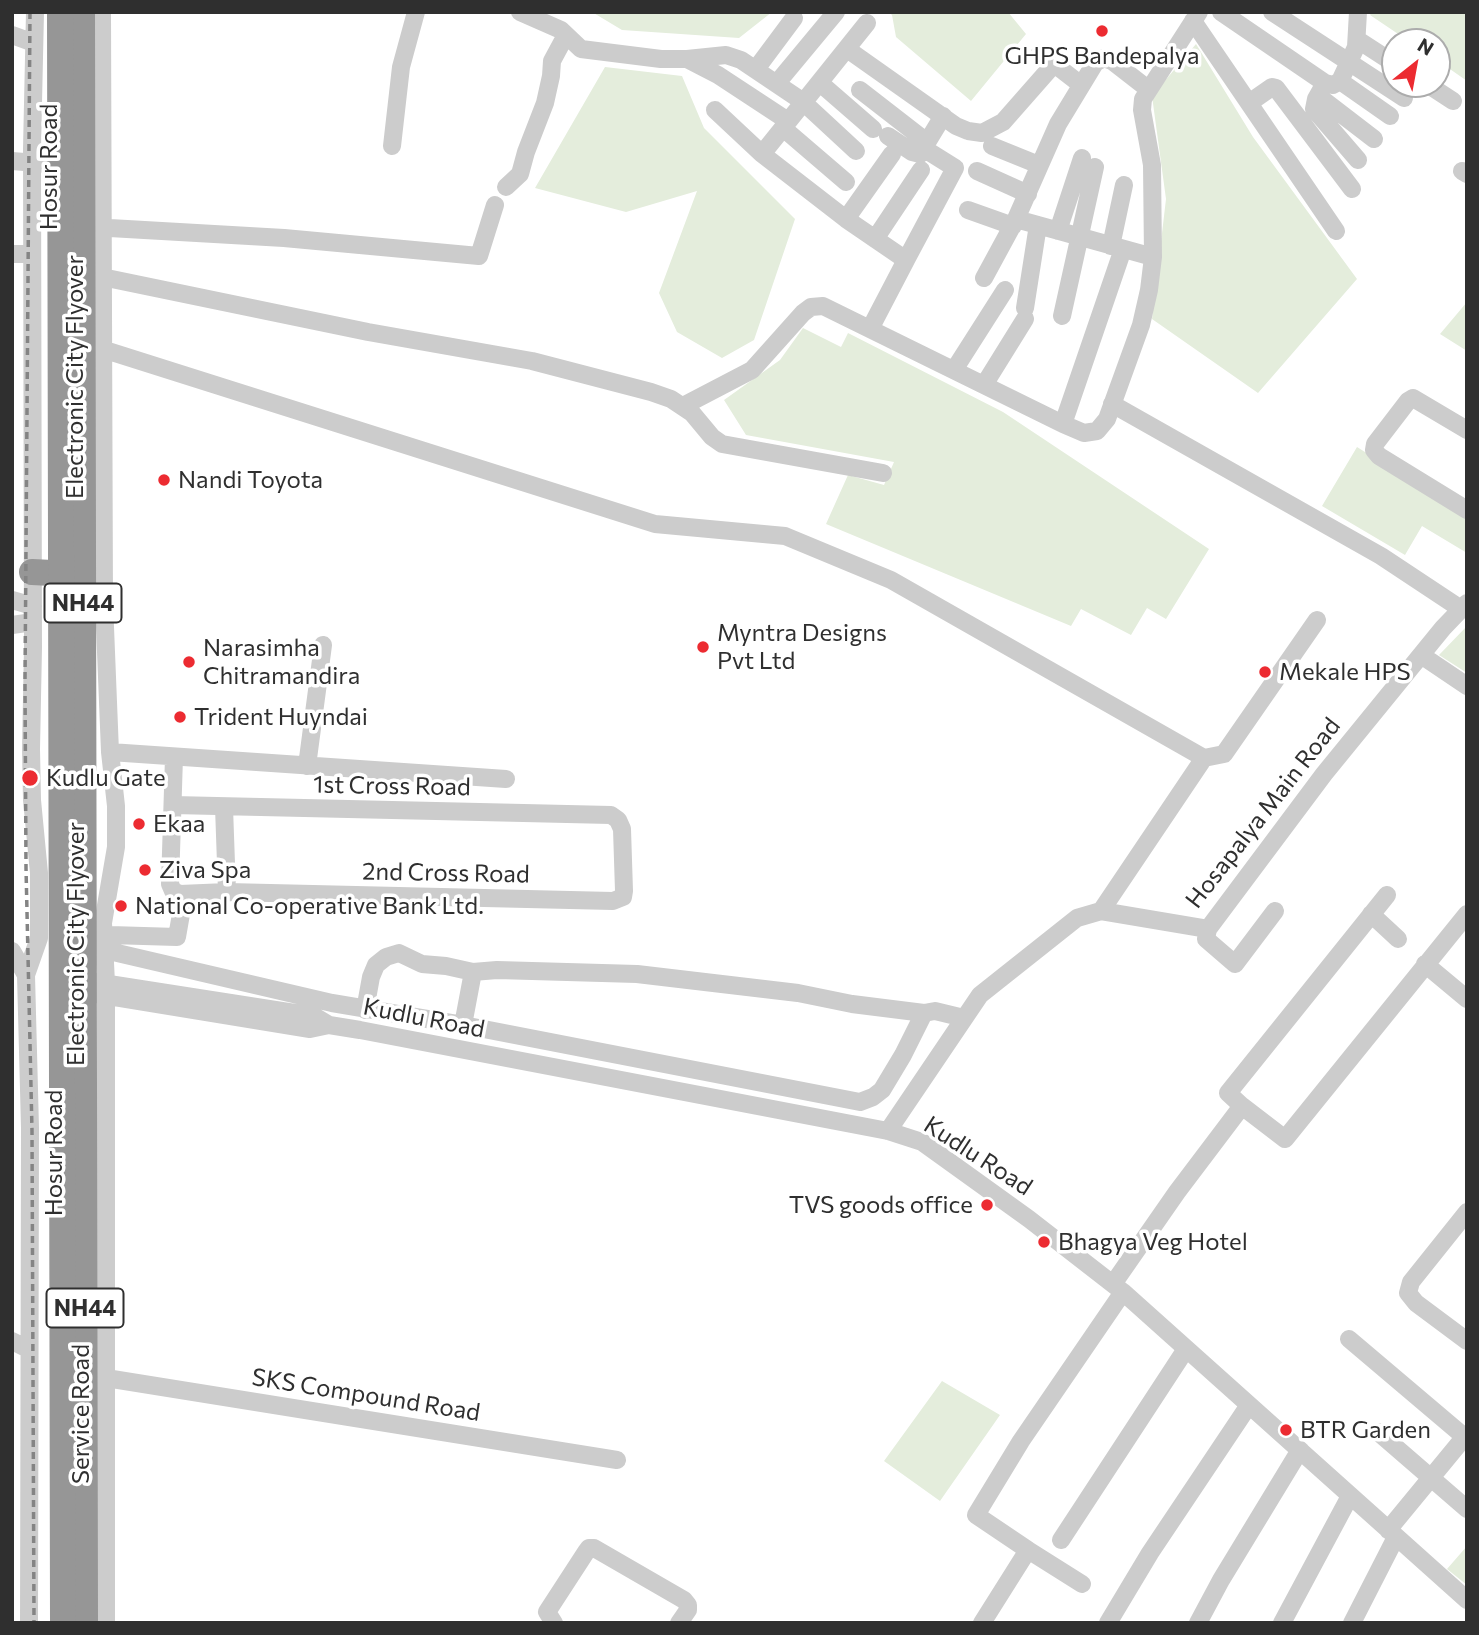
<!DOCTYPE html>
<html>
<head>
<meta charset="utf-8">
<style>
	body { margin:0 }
	#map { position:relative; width:1479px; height:1635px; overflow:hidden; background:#fff; font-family:Commissioner,sans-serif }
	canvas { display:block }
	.frame { position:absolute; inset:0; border:14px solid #2f2f2f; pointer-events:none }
	.north { position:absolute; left:1381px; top:28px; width:70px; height:70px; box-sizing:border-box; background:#fff; border:2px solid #acacac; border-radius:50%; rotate:31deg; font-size:19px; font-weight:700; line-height:28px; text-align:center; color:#2f2f2f }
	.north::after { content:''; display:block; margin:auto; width:24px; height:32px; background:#ec2b31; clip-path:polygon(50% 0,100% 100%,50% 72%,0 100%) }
</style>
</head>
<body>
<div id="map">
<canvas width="1479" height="1635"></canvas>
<div class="frame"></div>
<div class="north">N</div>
</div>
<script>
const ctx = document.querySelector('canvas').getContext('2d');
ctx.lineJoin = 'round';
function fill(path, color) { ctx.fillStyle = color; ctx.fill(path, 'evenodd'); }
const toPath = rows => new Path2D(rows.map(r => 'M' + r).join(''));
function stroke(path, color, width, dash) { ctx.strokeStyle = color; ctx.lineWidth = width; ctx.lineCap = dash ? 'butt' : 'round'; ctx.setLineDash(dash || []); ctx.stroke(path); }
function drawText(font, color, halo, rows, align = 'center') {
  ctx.font = font + ' Commissioner,sans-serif'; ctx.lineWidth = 7; ctx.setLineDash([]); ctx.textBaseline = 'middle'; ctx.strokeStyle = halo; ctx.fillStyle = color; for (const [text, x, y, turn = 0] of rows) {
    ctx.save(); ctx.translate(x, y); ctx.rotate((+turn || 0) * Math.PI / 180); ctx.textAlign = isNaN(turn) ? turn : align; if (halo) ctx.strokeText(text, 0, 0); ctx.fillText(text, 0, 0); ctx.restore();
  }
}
const green = toPath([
	[592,12,772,12,739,38,622,30],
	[889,12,1008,12,1026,34,971,101,896,37,892,15],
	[1372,12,1467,12,1467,81,1437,60,1437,42,1410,42,1370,15],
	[1196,44,1253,137,1357,279,1258,393,1152,319,1166,199,1152,96],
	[605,67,682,76,704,128,795,219,754,340,722,358,677,332,659,293,697,191,626,212,535,188],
	[1467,302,1467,351,1440,334],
	[803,328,841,347,848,333,1003,412,1209,549,1166,619,1147,608,1131,635,1081,609,1071,626,826,524,848,475,884,485,894,462,746,435,724,400,780,360],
	[1357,447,1467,516,1467,553,1422,526,1405,555,1322,506],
	[1467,626,1467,673,1439,655],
	[942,1381,1000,1415,940,1501,884,1461],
	[1467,1546,1467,1585,1447,1569]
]);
const minor = toPath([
	[102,12,104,602,110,752,116,806,116,847,103,923,106,983,106,1623],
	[520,12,561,30,581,49,661,59,687,59,726,55,741,60,802,101,856,151],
	[1221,12,1325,83,1333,85,1340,81,1356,47,1358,12],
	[1272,12,1404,98],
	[1193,21,1336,231],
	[867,23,762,154,846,219,906,260,870,329],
	[12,35,34,43],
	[1358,40,1395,64],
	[847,49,956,126,968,131,982,133,1003,122,1054,64],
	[1040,53,1080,84],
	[687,59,718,75,788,121],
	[756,69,794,18],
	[1340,81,1390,116],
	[777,83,836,12],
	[820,83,873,129],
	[1325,83,1316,99,1314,109,1358,160],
	[1427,84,1453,101],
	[860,90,927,142],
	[1318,96,1374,139],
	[1249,103,1272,87,1276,88,1352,189],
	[715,110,762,154],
	[783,128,846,182],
	[888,136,912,152,920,154,943,116],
	[392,146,401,67,416,12],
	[992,146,1039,165],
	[12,161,49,164],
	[977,171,1028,194],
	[1462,171,1467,174],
	[506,187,520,174,526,152,545,103,551,76,552,61,566,35],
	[968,210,1013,226],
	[846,219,892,154],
	[1016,219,1153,257],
	[92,227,284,238,479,256,495,205],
	[1058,231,1082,158],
	[875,239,921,170],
	[1111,246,1124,185],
	[12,254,32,254],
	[906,260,955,168,923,148],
	[102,277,368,332,532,361,651,392,671,399,692,413,712,437,722,444,883,473],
	[984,278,1016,219,1058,124,1095,63,1104,58,1112,61,1148,89],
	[1025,308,1038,225],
	[1062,316,1095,167],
	[102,349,655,524,785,536,891,580,1204,758,1101,911],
	[954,370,1005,290],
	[984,385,1025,319],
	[1112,404,1381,556,1461,609],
	[683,406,752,370,803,313,811,307,823,306,1063,424,1084,433,1097,431,1107,419,1141,325,1149,290,1153,257,1152,165,1142,110,1143,99,1199,12],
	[1063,424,1123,249],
	[1467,430,1413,398,1408,401,1375,444,1374,450,1379,456,1467,510],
	[12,600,33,606],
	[12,625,33,622],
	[1421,655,1467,686],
	[110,752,506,779],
	[174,757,170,884,173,891,180,894],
	[1204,758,1224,754,1317,620],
	[307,766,323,645],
	[173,805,611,815,618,820,622,829,624,891,623,897,613,901,227,892,180,894],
	[224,807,227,892],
	[1371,914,1398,939],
	[1208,929,1206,939,1235,964,1275,911],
	[110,935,177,937,181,914,180,894],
	[12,951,26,975],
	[113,952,332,1003,463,1025,860,1102,873,1097,882,1090,903,1055,924,1013],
	[1425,964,1467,999],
	[96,982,314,1016,329,1025],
	[96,994,310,1029,329,1025,360,1030,888,1131,922,1142,1029,1219,1123,1292,1467,1600],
	[365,1010,371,977,376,965,386,957,399,953,422,964,446,966,473,972,497,970,637,974,798,993,852,1004,924,1013,935,1011,964,1018],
	[463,1025,473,972],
	[1242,1106,1285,1139,1467,914],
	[888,1131,980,995,1077,918,1101,911,1208,929,1324,774,1443,628,1467,603],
	[1467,1212,1411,1282,1408,1293,1416,1303,1467,1341],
	[1113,1284,1177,1192,1242,1106,1228,1093,1387,895],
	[1349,1339,1467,1439],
	[12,1341,28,1349],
	[106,1378,617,1460],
	[1378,1432,1467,1509],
	[1388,1530,1467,1434],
	[1061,1540,1186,1349],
	[1028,1550,1082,1584],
	[29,1623,30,1128,26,975,39,938,39,873,32,800,31,749,33,647,32,149,35,12],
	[554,1623,547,1612,586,1552,589,1548,594,1548,684,1600,688,1605,688,1610,679,1623],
	[982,1623,1028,1550,976,1515,1021,1441,1123,1292],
	[1108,1623,1150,1553,1249,1405],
	[1198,1623,1221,1580,1300,1450],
	[1282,1623,1350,1496],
	[1352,1623,1396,1537]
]);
const highway = toPath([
	[82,12,85,1623],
	[32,572,52,573]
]);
const rail = toPath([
	[30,12,25,682,26,868,32,1131,34,1623]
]);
const highwayBridge = toPath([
	[60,12,63,1623]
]);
const markers = [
	[1102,31,7,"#ec2b31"],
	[164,480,7,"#ec2b31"],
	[703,647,7,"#ec2b31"],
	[189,662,7,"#ec2b31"],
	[1265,672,7,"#ec2b31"],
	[180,717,7,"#ec2b31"],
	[30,778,9,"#ec2b31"],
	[139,824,7,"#ec2b31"],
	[145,870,7,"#ec2b31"],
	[121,906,7,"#ec2b31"],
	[987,1205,7,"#ec2b31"],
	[1044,1242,7,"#ec2b31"],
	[1286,1430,7,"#ec2b31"]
];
const shields = [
	[83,603,77],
	[85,1308,77]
];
const shieldNames = [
	["NH44",83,603],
	["NH44",85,1308]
];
const poiNames = [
	["GHPS Bandepalya",1102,56,"center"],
	["Nandi Toyota",178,480],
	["Myntra Designs",717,633],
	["Pvt Ltd",717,661],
	["Narasimha",203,648],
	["Chitramandira",203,676],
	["Mekale HPS",1279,672],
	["Trident Huyndai",194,717],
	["Kudlu Gate",46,778],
	["Ekaa",153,824],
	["Ziva Spa",159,870],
	["National Co-operative Bank Ltd.",135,906],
	["TVS goods office",973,1205,"right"],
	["Bhagya Veg Hotel",1058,1242],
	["BTR Garden",1300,1430]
];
const streetNames = [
	["Hosur Road",49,167,-90],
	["Electronic City Flyover",75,377,-90],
	["1st Cross Road",392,786,1],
	["Hosapalya Main Road",1263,813,-52],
	["2nd Cross Road",446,873,1],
	["Electronic City Flyover",76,944,-90],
	["Kudlu Road",424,1018,11],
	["Hosur Road",54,1153,-90],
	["Kudlu Road",978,1156,33],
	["SKS Compound Road",366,1395,9],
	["Service Road",81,1414,-90]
];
fill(green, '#e4eddc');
stroke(minor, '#ccc', 18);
stroke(highway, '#969696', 26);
stroke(rail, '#848484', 3.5, [7, 5]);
stroke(highwayBridge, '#969696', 26);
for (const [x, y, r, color] of markers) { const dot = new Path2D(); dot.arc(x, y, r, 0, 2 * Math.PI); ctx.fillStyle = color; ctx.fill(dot); stroke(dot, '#fff', 2.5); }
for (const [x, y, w] of shields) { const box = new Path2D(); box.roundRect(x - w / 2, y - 19.5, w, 39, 5); ctx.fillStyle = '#fff'; ctx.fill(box); stroke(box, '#2f2f2f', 2); }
drawText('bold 23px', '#2f2f2f', null, shieldNames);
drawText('24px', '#2f2f2f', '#fff', poiNames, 'left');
drawText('24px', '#2f2f2f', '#fff', streetNames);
</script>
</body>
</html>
